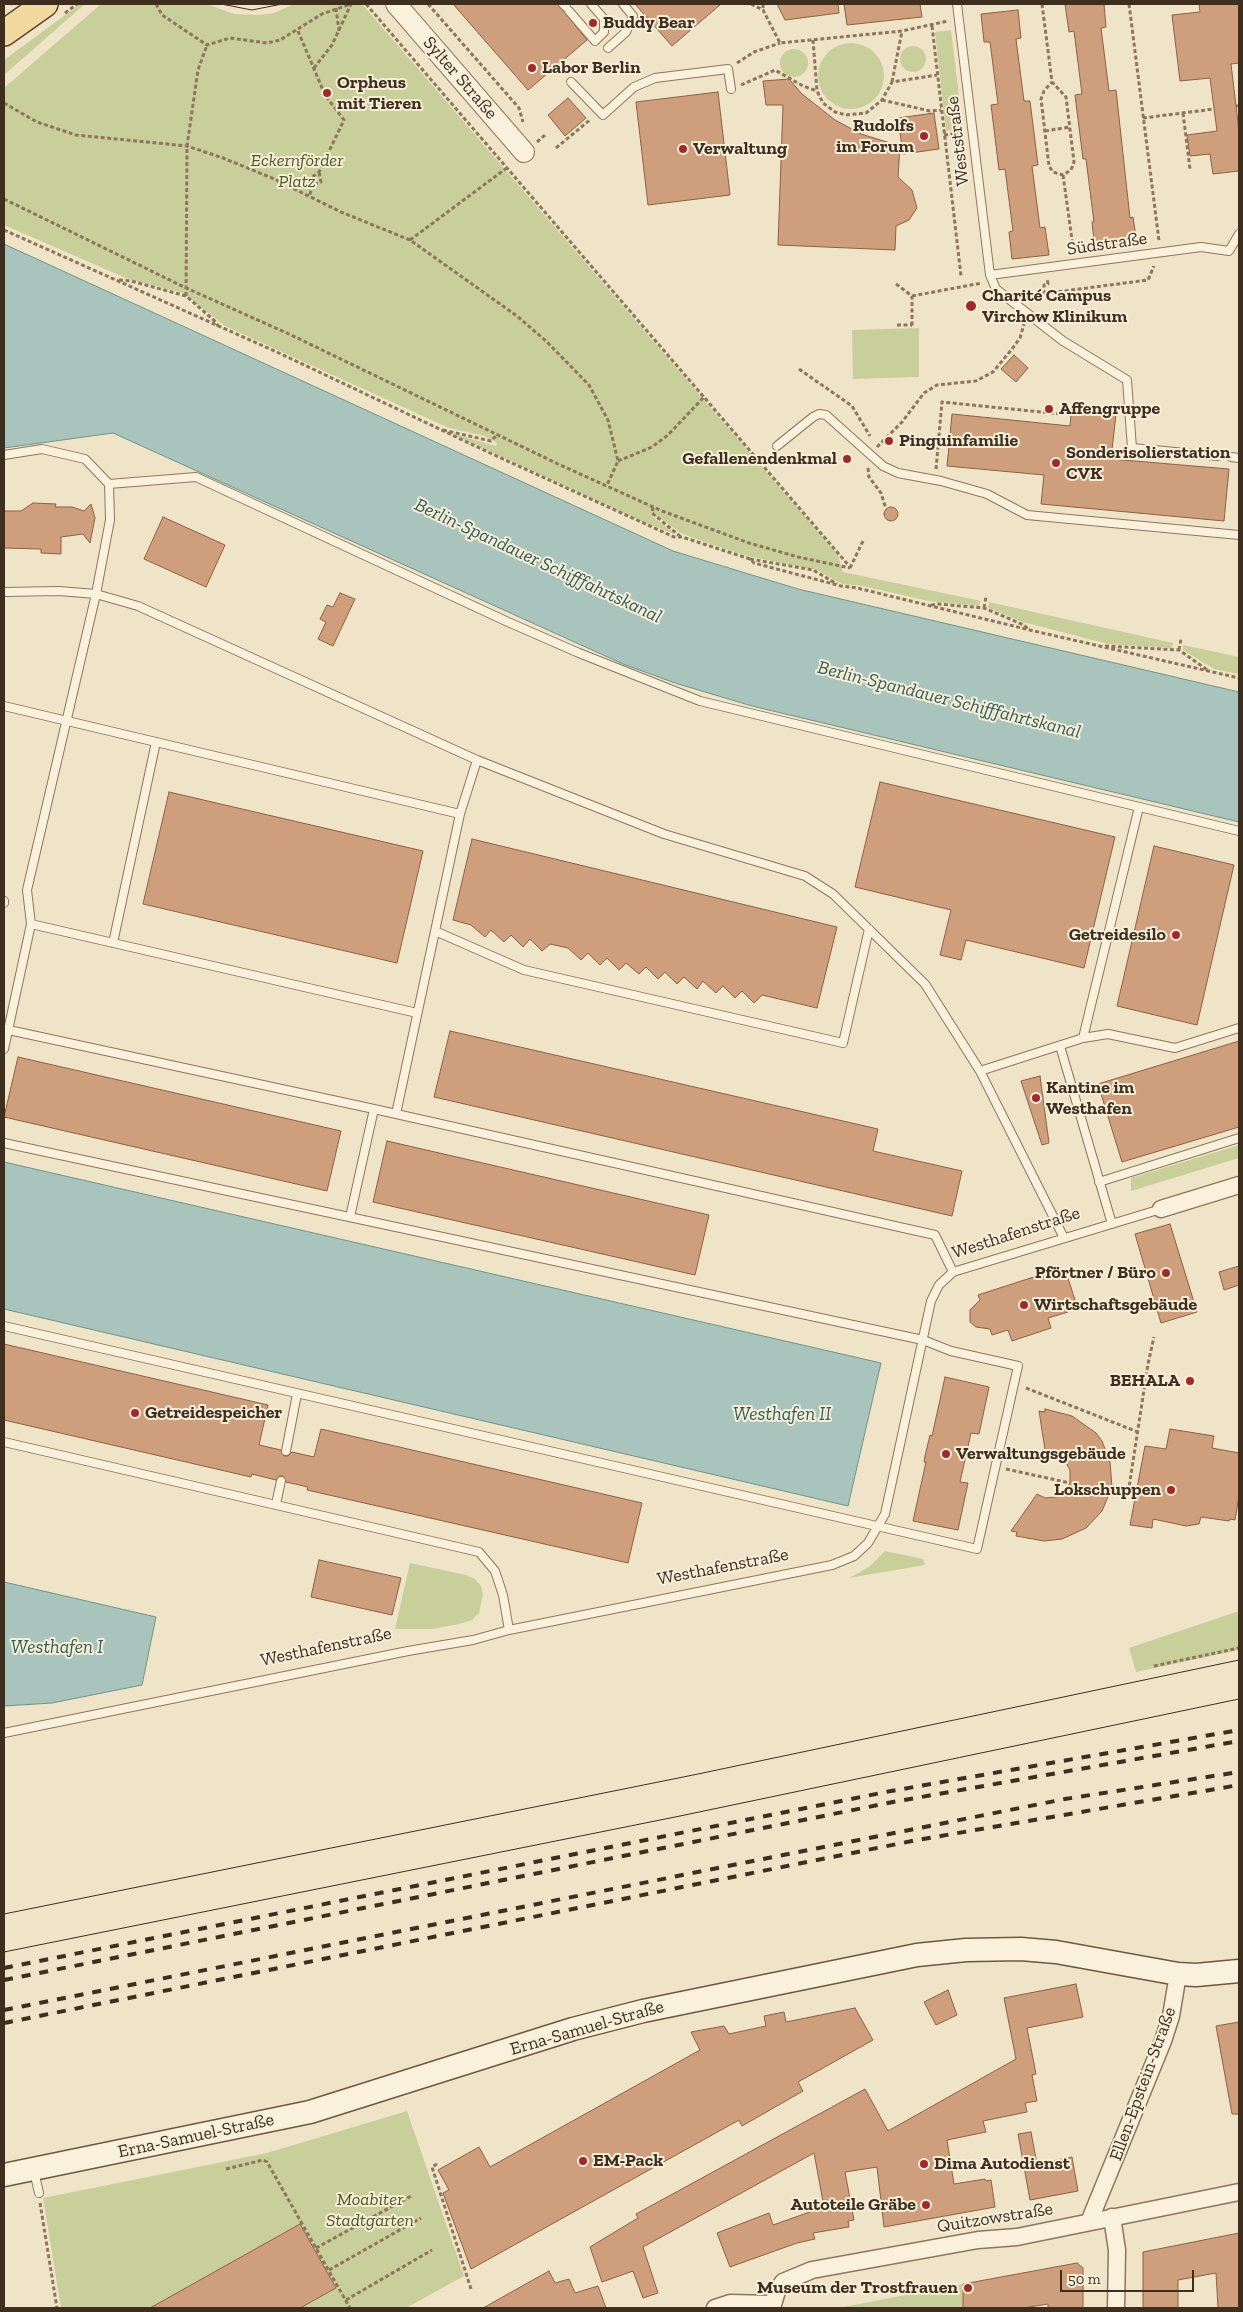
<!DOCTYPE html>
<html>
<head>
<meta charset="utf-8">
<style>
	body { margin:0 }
	#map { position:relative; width:1243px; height:2312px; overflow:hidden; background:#f0e4c8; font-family:"Zilla Slab",serif }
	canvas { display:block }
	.frame { position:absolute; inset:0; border:5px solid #3d2e20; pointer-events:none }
	.scale { position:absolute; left:1060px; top:2270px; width:134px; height:22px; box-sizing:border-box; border:2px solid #3d2e20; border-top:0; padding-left:6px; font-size:15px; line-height:18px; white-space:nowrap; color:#3d2e20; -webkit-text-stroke:4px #f7eed8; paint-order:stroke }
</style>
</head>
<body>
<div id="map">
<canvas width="1243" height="2312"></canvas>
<div class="frame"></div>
<div class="scale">50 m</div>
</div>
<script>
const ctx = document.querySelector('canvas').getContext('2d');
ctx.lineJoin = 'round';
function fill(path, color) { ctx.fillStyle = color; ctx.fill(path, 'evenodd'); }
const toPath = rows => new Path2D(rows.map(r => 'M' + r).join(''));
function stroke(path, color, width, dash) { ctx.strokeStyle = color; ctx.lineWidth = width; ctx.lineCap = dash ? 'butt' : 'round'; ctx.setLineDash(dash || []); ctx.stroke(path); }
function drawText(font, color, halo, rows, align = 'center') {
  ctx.font = font + ' "Zilla Slab",serif'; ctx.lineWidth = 4; ctx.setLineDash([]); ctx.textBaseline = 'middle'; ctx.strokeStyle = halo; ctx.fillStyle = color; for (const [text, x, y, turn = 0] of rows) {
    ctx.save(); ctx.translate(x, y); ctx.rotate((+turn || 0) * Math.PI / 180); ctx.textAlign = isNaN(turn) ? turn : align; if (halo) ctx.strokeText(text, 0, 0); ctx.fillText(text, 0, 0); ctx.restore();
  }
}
const green = toPath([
	[80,4,85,4,4,75,4,60],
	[101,4,207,4,234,14,260,15,274,13,294,4,362,4,838,555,843,572,981,601,979,606,928,601,863,586,842,584,817,570,747,556,696,539,681,533,663,520,649,514,677,535,645,523,448,432,496,446,497,443,484,436,449,428,225,326,183,293,128,279,4,225,4,88],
	[951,30,963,129,946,131,935,32],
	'818 76a33 33 0 1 1 66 0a33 33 0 1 1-66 0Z',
	'900 59a13 13 0 1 1 26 0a13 13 0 1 1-26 0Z',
	'780 63a14 14 0 1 1 28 0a14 14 0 1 1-28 0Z',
	[919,328,919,377,853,379,852,330],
	[989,602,1173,643,1172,648,1108,644,1050,629,1023,622,988,608],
	[1183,645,1239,657,1239,674,1214,669,1183,650],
	[1239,1145,1239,1158,1131,1191,1131,1178],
	[885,1551,923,1559,925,1565,849,1578,869,1567],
	[410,1563,466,1575,475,1579,481,1586,483,1594,479,1613,472,1620,459,1624,432,1629,395,1629],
	[1239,1611,1239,1650,1136,1672,1129,1648],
	[407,2111,464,2276,406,2308,300,2308,336,2288,300,2224,150,2308,61,2308,43,2198,267,2153],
	[963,2284,963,2308,838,2308]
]);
const water = toPath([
	[4,244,673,551,798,589,1239,692,1239,822,752,706,675,683,623,664,113,433,4,448,4,244],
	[4,1162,881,1363,848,1506,4,1309,4,1162],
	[4,1582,156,1617,142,1685,52,1703,4,1706,4,1582]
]);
const building = toPath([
	[453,4,558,4,587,40,528,90,453,4],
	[635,4,721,4,672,46,635,4],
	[777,4,838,4,839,13,785,20,777,4],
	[844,4,920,4,922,17,847,25,844,4],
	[1065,4,1104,4,1106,27,1101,28,1109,91,1116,90,1130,218,1133,217,1137,244,1095,249,1092,222,1094,222,1086,159,1083,159,1075,95,1082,94,1074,31,1069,32,1065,4],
	[1199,4,1239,4,1239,63,1231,64,1239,131,1239,171,1213,174,1210,154,1190,156,1187,135,1217,131,1210,78,1180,81,1172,15,1200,12,1199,4],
	[1018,10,1021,38,1016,39,1024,101,1030,101,1038,165,1032,166,1040,228,1045,227,1049,255,1012,259,1009,232,1013,231,1005,169,999,170,991,105,998,104,990,42,984,42,981,14,1018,10],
	[789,79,802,94,835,120,861,134,900,146,898,177,912,190,917,208,909,220,896,226,895,250,778,245,783,105,766,105,763,81,789,79],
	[718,92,730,195,648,205,636,102,718,92],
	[568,98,586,118,565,136,548,115,568,98],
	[934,113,939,149,903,154,898,118,934,113],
	[1014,355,1028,368,1016,382,1001,369,1014,355],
	[1072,404,1095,406,1094,411,1116,414,1111,459,1229,469,1224,521,1041,504,1044,475,947,466,952,414,1070,426,1072,404],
	[33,503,56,504,55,507,72,507,84,511,91,504,95,518,90,543,83,534,61,537,61,554,41,553,41,549,4,548,4,511,21,511,33,503],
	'884 514a7 7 0 1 1 14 0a7 7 0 1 1-14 0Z',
	[163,517,225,545,206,587,144,559,163,517],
	[340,593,355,599,333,646,318,639,326,622,320,619,327,605,333,607,340,593],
	[880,782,1115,837,1084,968,966,940,961,960,940,955,951,910,855,887,880,782],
	[169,792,423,851,397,963,143,904,169,792],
	[472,839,837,927,817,1008,762,995,754,1003,742,991,735,998,723,986,716,993,703,981,697,989,684,977,677,984,665,972,658,979,646,967,639,974,626,963,619,970,607,958,600,965,588,953,581,960,568,948,550,944,542,951,530,939,523,947,511,935,504,942,491,930,485,937,471,925,453,920,472,839],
	[1154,846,1234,865,1197,1025,1117,1006,1154,846],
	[450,1031,878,1129,873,1151,962,1171,952,1216,434,1097,450,1031],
	[1239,1041,1239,1127,1122,1162,1098,1084,1239,1041],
	[18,1057,341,1131,327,1191,4,1117,18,1057],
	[1040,1076,1049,1143,1042,1145,1021,1081,1040,1076],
	[387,1141,709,1215,695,1275,373,1202,387,1141],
	[1170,1224,1197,1312,1161,1323,1135,1234,1170,1224],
	[1239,1266,1239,1285,1224,1290,1219,1272,1239,1266],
	[1065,1269,1076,1303,1066,1306,1068,1312,1048,1318,1051,1328,1012,1341,1008,1330,992,1335,990,1329,976,1327,970,1322,970,1310,980,1300,978,1295,1046,1273,1047,1274,1065,1269],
	[4,1344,268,1405,259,1445,281,1450,284,1456,288,1456,292,1452,314,1457,321,1429,642,1503,628,1563,307,1490,308,1487,286,1482,283,1476,279,1476,276,1480,252,1474,251,1477,4,1420,4,1344],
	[945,1377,989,1387,979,1434,971,1433,960,1482,968,1483,958,1530,913,1521,926,1462,924,1462,925,1456,930,1435,932,1436,945,1377],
	[1045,1409,1072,1416,1096,1433,1102,1441,1110,1462,1112,1487,1102,1511,1086,1528,1062,1539,1044,1541,1016,1536,1017,1532,1011,1531,1037,1494,1045,1498,1056,1497,1063,1493,1070,1483,1070,1470,1065,1461,1054,1456,1046,1456,1039,1411,1045,1412,1045,1409],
	[1170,1429,1214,1436,1212,1448,1239,1453,1239,1496,1235,1520,1230,1519,1229,1521,1201,1517,1199,1524,1186,1526,1153,1519,1152,1528,1130,1525,1145,1446,1166,1449,1170,1429],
	[319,1560,401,1578,392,1615,311,1597,319,1560],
	[1076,1984,1083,2017,1027,2028,1036,2074,1032,2075,1037,2101,1025,2103,1027,2112,983,2121,986,2132,947,2140,954,2184,985,2179,986,2181,991,2180,995,2207,884,2227,877,2167,845,2172,854,2220,848,2221,849,2227,813,2233,815,2239,797,2243,730,2267,717,2233,769,2213,773,2225,824,2207,814,2153,643,2247,658,2293,643,2298,633,2271,602,2282,590,2247,638,2218,636,2214,865,2089,888,2131,1016,2059,1004,1998,1076,1984],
	[948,1990,957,2015,936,2025,924,2002,948,1990],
	[855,2008,873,2040,798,2082,803,2091,742,2126,739,2120,471,2269,443,2193,449,2190,438,2170,479,2147,490,2167,700,2050,691,2032,724,2026,729,2034,766,2026,764,2016,784,2012,786,2022,855,2008],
	[1239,2022,1239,2114,1232,2114,1216,2026,1239,2022],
	[1031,2132,1037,2164,1072,2157,1078,2191,1030,2200,1018,2134,1031,2132],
	[300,2224,336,2288,300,2308,150,2308,300,2224],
	[1239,2233,1239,2308,1218,2308,1216,2273,1178,2280,1178,2308,1143,2308,1143,2252,1239,2233],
	[1077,2263,1083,2268,1083,2308,1048,2308,1048,2304,1023,2308,963,2308,963,2284,1077,2263],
	[549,2271,555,2283,569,2279,575,2293,598,2286,606,2308,483,2308,549,2271]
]);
const path = toPath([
	[156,4,162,15,207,45,230,38,267,43,280,40,322,14,351,4],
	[366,4,850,567],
	[428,4,519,108,523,122],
	[751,4,763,10,780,43,902,31,948,21],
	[763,4,763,10],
	[1042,4,1052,82,1066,97,1074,162,1071,170,1063,175,1053,172,1049,166,1041,99,1044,91,1052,82],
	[1129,4,1159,241],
	[336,8,339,31],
	[65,13,77,4],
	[932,26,961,276],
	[298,31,325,95,344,120,319,172,311,178,313,184,309,197],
	[813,40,817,91,823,103,835,112,846,115,866,113,882,100,892,82,937,75],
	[737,63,754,52,780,43],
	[314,68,332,45,351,4],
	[892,82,902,31],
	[741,85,775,70,803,86,817,91],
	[325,90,330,93,327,98],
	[882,100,930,111,941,110],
	[4,103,37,122,76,135,187,146,223,158,272,178,341,212,410,240,517,316,546,341,589,385,608,420,618,461,607,485],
	[1236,106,1239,106],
	[1183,113,1190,169],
	[1143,118,1214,109],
	[1045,131,1070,127],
	[944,135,961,133],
	[537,142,545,135],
	[556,148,591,119],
	[1063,175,1074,254],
	[314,184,321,182,319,172],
	[4,199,184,287,289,334,558,464,662,511,749,543,798,557,850,568],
	[4,230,279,353,490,453,674,537,682,537,750,559,754,563,841,586,857,588,1034,631,1239,678],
	[410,240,508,167],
	[119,280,131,281,186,296,216,322,218,326],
	[896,284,912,296,912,328],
	[1044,294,1044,285,1048,284,1047,278],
	[186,296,187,146,198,70,207,45],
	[912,296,982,283],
	[1026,296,1148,280,1154,266],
	[897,325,912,325],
	[799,369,852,406,870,436],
	[443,430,491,441,498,434],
	[877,447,902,422,924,393,937,385,976,381,993,372,1012,349,1020,338,1024,324],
	[618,461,652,447,668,435,704,397],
	[868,468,869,477,881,493,886,509],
	[936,469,942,402,1061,414],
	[653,507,652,513,681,537],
	[750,559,813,570,837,584],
	[850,568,863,541],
	[931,605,938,604,984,608,1024,625,1029,630],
	[984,608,986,597],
	[1105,646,1179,650,1209,671],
	[1179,650,1181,639],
	[1026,1388,1138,1432],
	[1006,1469,1070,1483],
	[1111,1490,1128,1494,1148,1364,1154,1337],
	[1154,1666,1239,1648],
	[437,2164,432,2167,471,2289],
	[226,2169,263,2160,267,2162,350,2308],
	[40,2203,57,2308],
	[316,2248,413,2195],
	[329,2270,421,2218],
	[346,2300,432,2250]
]);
const service = toPath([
	[563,4,566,7],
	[957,4,990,275,996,289,1063,341,1127,380,1132,448,1218,456],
	[569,11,595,41,604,32,604,19,591,4],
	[608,48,626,32,633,16,623,4],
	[571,82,603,115,634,87,655,78,728,69,731,89],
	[990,275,1201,247,1229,251,1239,234],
	[777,446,813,417,819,414,826,415,883,466,898,473,941,481,987,494,1027,515,1239,535],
	[4,455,42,449,85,459,109,484,110,520,96,594,27,890,31,924],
	[1231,457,1239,458],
	[109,484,196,477,508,622,579,653,700,701,1239,831],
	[4,592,59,591,96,594,138,606,477,760,664,834,805,876,833,894,925,984,980,1071,1064,1238],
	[4,706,460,814],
	[4,901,4,903],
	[435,931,524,970,843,1043,869,929],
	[113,943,156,742],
	[4,1029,374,1109,935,1235,953,1272],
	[1083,1038,1139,807],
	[1060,1046,1112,1224],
	[4,1049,31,924,417,1013],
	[980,1071,1083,1038,1108,1034,1175,1048,1239,1028],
	[396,1114,460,814,477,760],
	[4,1143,923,1340,951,1351,1018,1366,977,1549,4,1326],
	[1099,1182,1239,1138],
	[350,1217,374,1109],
	[4,1442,479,1552,495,1571,503,1595,509,1630],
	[286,1451,297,1394],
	[276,1504,281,1481],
	[4,1733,408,1651,473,1640,509,1630,832,1565,854,1556,868,1543,885,1514,931,1301,939,1285,953,1272,1161,1209],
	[34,2171,39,2193]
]);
const minor = toPath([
	[1161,1209,1239,1185],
	[1112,2217,1117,2250,1116,2308],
	[1089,2222,1163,2041,1171,2016,1178,1974],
	[715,2308,730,2303,772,2304],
	[772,2308,777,2291,783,2282,812,2270,978,2240,1017,2237,1239,2192]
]);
const tertiary = toPath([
	[396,4,524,152]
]);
const secondary = toPath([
	[4,2175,310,2112,573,2029,643,2011,917,1955,966,1950,1021,1949,1056,1952,1178,1974,1196,1975,1239,1971]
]);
const primary = toPath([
	[4,33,45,4]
]);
const tram = toPath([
	[221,4,252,10,282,4],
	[4,1914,698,1774,1239,1660],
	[4,1952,680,1816,1239,1699]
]);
const rail = toPath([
	[4,1968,891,1791,1239,1730],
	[4,1980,893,1802,1239,1741],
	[4,2010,1065,1799,1239,1772],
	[4,2023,917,1840,1239,1785]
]);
const markers = [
	[593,23,5,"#9e2a2b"],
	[532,68,5,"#9e2a2b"],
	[327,93,5,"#9e2a2b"],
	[924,136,5,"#9e2a2b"],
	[683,149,5,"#9e2a2b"],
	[971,306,6,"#9e2a2b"],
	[1049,409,5,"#9e2a2b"],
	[889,441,5,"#9e2a2b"],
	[847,459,5,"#9e2a2b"],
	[1056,463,5,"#9e2a2b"],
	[1176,935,5,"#9e2a2b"],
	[1036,1098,5,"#9e2a2b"],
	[1166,1273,5,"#9e2a2b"],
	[1024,1305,5,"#9e2a2b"],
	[1190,1381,5,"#9e2a2b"],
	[135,1413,5,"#9e2a2b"],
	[946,1454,5,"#9e2a2b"],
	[1171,1490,5,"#9e2a2b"],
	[583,2161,5,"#9e2a2b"],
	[924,2164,5,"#9e2a2b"],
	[926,2205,5,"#9e2a2b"],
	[968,2288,5,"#9e2a2b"]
];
const poiNames = [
	["Buddy Bear",603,23],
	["Labor Berlin",542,68],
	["Orpheus",337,83],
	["mit Tieren",337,104],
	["Rudolfs",914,126,"right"],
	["im Forum",914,147,"right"],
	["Verwaltung",693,149],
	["Charité Campus",982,296],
	["Virchow Klinikum",982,317],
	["Affengruppe",1059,409],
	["Pinguinfamilie",899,441],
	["Sonderisolierstation",1066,453],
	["CVK",1066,474],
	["Gefallenendenkmal",837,459,"right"],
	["Getreidesilo",1166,935,"right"],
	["Kantine im",1046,1088],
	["Westhafen",1046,1109],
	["Pförtner / Büro",1156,1273,"right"],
	["Wirtschaftsgebäude",1034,1305],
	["BEHALA",1180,1381,"right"],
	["Getreidespeicher",145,1413],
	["Verwaltungsgebäude",956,1454],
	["Lokschuppen",1161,1490,"right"],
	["EM-Pack",593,2161],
	["Dima Autodienst",934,2164],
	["Autoteile Gräbe",916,2205,"right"],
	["Museum der Trostfrauen",958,2288,"right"]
];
const streetNames = [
	["Sylter Straße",460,78,49],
	["Weststraße",958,141,-97],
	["Südstraße",1107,244,-8],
	["Westhafenstraße",1016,1233,-18],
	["Westhafenstraße",723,1567,-11],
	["Westhafenstraße",326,1647,-12],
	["Erna-Samuel-Straße",587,2028,-16],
	["Ellen-Epstein-Straße",1143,2084,-70],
	["Erna-Samuel-Straße",196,2136,-12],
	["Quitzowstraße",995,2218,-9]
];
const parkNames = [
	["Eckernförder",297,161],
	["Platz",297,182],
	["Moabiter",370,2200],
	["Stadtgarten",370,2221]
];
const waterNames = [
	["Berlin-Spandauer Schifffahrtskanal",538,561,25],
	["Berlin-Spandauer Schifffahrtskanal",949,700,14],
	["Westhafen II",782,1415],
	["Westhafen I",57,1648]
];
fill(green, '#c9cf9b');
fill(water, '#a9c4bc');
stroke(water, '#6f938a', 1);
fill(building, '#cf9f7d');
stroke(building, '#8d5f41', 1);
stroke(service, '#8d765c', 10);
stroke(minor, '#8d765c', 19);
stroke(tertiary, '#8d765c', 22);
stroke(secondary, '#6f573f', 25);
stroke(primary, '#5b4430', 28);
stroke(path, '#8d765c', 3, [4, 2.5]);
stroke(service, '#faf1dc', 8);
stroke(minor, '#faf1dc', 16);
stroke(tertiary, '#faf1dc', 20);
stroke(secondary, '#faf1dc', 22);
stroke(primary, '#f3d9a0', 25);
stroke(tram, '#3d2e20', 1);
stroke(rail, '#3d2e20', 4, [9, 9]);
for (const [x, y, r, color] of markers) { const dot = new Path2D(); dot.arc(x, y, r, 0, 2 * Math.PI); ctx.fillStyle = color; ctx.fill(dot); stroke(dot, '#f7eed8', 2); }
drawText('bold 18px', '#3d2e20', '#f7eed8', poiNames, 'left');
drawText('18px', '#3d2e20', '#f7eed8', streetNames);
drawText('italic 18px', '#4d5a26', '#f7eed8', parkNames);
drawText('italic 19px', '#2f5d5a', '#f7eed8', waterNames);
</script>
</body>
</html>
